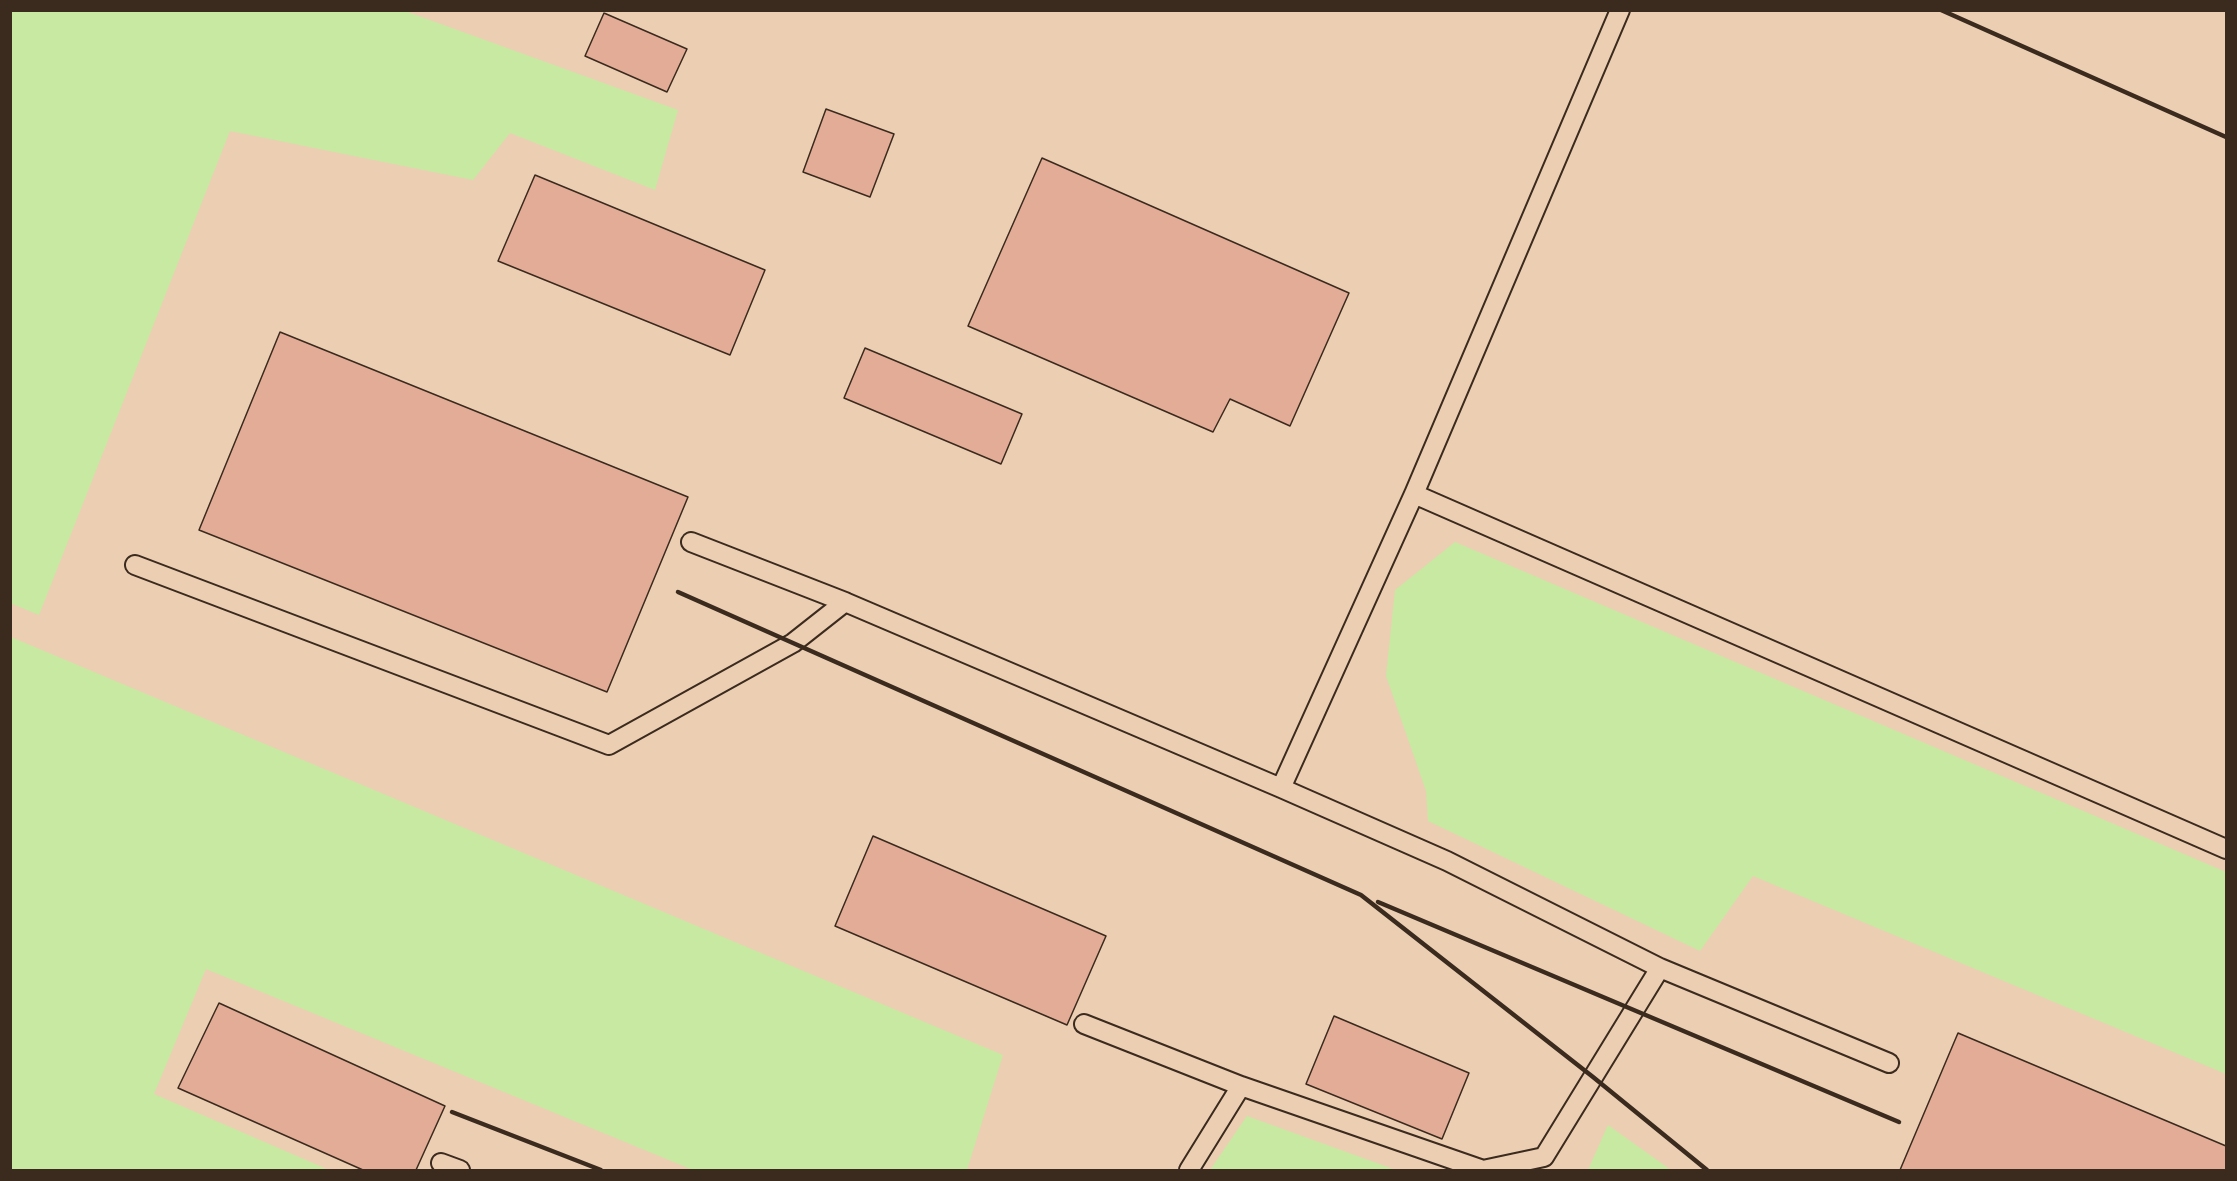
<!DOCTYPE html>
<html>
<head>
<meta charset="utf-8">
<style>
	body { margin:0 }
	#map { position:relative; width:2237px; height:1181px; overflow:hidden; background:#eccfb2; font-family:Caveat,sans-serif }
	canvas { display:block }
	.frame { position:absolute; inset:0; border:12px solid #3b2a1e; pointer-events:none }
</style>
</head>
<body>
<div id="map">
<canvas width="2237" height="1181"></canvas>
<div class="frame"></div>
</div>
<script>
const ctx = document.querySelector('canvas').getContext('2d');
ctx.lineJoin = 'round';
function fill(path, color) { ctx.fillStyle = color; ctx.fill(path, 'evenodd'); }
const toPath = rows => new Path2D(rows.map(r => 'M' + r).join(''));
function stroke(path, color, width, dash) { ctx.strokeStyle = color; ctx.lineWidth = width; ctx.lineCap = dash ? 'butt' : 'round'; ctx.setLineDash(dash || []); ctx.stroke(path); }
const green = toPath([
	[10,11,405,11,678,110,655,190,510,133,473,180,230,131,39,615,10,603],
	[1455,542,2226,872,2226,1074,1753,876,1700,951,1428,821,1426,791,1386,676,1395,590],
	[11,637,1003,1055,967,1170,693,1170,206,969,154,1094,329,1170,11,1170],
	[1247,1116,1396,1170,1210,1170],
	[1608,1125,1671,1170,1588,1170]
]);
const building = toPath([
	[604,13,687,49,667,92,585,56,604,13],
	[826,109,894,134,870,197,803,172,826,109],
	[1042,158,1349,293,1290,426,1230,399,1213,432,968,326,1042,158],
	[535,175,765,270,730,355,498,261,535,175],
	[280,332,688,497,607,692,199,530,280,332],
	[865,348,1022,414,1001,464,844,398,865,348],
	[873,836,1106,936,1067,1025,835,926,873,836],
	[219,1003,445,1106,416,1170,363,1170,178,1088,219,1003],
	[1334,1016,1469,1073,1442,1139,1306,1084,1334,1016],
	[1958,1033,2226,1146,2226,1170,1900,1170,1958,1033]
]);
const lane = toPath([
	[1414,494,2226,849],
	[691,542,845,602,1281,788,1447,861,1660,968,1544,1157,1483,1170,1241,1086,1189,1170],
	[135,565,609,745,793,643,845,602],
	[1281,788,1414,494,1620,10],
	[1660,968,1889,1063],
	[1084,1024,1241,1086],
	[441,1163,460,1170]
]);
const rail = toPath([
	[1941,10,2226,137],
	[678,592,1361,895,1593,1077,1707,1170],
	[1378,902,1899,1122],
	[452,1112,601,1170]
]);
fill(green, '#c7e9a1');
fill(building, '#e2ac97');
stroke(building, '#3b2a1e', 1.5);
stroke(lane, '#3b2a1e', 22);
stroke(lane, '#eccfb2', 18);
stroke(rail, '#3b2a1e', 4.5);
</script>
</body>
</html>
